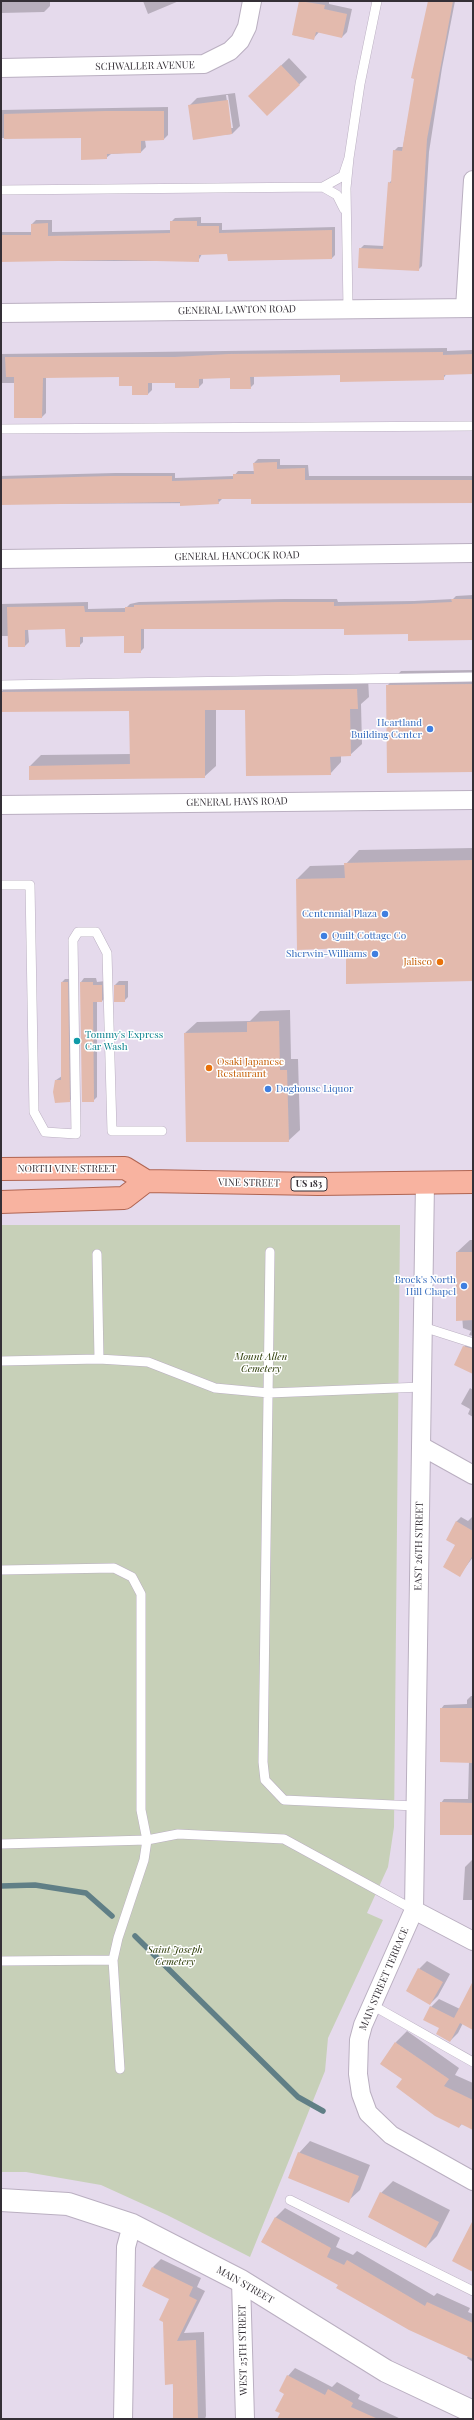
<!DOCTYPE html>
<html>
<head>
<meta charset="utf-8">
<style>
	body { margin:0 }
	#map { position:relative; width:474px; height:2420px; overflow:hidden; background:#e5daec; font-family:"Playfair Display",serif }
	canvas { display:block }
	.frame { position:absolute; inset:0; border:2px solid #342f36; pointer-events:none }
</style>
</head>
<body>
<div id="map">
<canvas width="474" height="2420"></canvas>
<div class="frame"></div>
</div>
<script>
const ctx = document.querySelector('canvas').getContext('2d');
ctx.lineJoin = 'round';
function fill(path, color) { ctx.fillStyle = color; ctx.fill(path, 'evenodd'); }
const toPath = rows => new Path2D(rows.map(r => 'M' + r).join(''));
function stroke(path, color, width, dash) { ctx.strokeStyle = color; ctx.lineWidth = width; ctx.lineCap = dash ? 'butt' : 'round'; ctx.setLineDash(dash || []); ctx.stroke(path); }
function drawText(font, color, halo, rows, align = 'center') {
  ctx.font = font + ' "Playfair Display",serif'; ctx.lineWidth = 3; ctx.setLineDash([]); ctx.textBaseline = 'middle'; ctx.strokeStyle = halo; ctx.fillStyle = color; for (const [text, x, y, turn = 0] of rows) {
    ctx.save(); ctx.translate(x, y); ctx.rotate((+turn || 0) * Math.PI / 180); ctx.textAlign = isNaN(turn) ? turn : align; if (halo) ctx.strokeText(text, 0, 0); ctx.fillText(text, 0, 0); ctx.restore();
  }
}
const green = toPath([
	[1,1225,400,1225,394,1827,388,1867,367,1913,383,1920,328,2038,325,2071,250,2257,167,2215,101,2185,26,2172,1,2172]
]);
const shadow = toPath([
	[1,1,50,1,50,6,44,12,1,13],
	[143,1,179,1,148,14],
	[301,1,329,1,329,4,352,9,347,32,342,37,319,32,313,39,293,35],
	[429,1,455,1,442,68,429,152,422,266,418,270,360,249,364,245,384,246,389,183,392,180,394,151,398,147,403,147],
	[289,58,307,77,267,115,249,96],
	[235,93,240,126,232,134,193,138,189,106,197,98],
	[226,95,228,95,233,128,231,128],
	[168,107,168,135,164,139,145,140,146,147,141,152,111,154,106,158,82,137,1,138,1,110],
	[201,217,201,223,222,223,222,230,335,227,335,255,332,258,228,253,202,254,198,261,1,261,1,232,32,232,32,224,36,220,52,220,52,232,171,230,171,222,175,218],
	[447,348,447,351,473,350,473,373,447,373,443,379,341,374,254,376,254,384,250,388,231,377,203,378,203,383,199,387,176,382,152,382,152,390,148,394,120,376,46,377,46,413,42,417,15,383,1,383,1,354],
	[258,459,280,459,280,465,308,465,309,476,473,476,473,500,252,498,222,499,218,503,1,504,1,476,115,473,175,473,175,478,234,476,238,471,255,471,254,463],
	[473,595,473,639,345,628,144,628,144,648,140,652,125,635,83,636,83,642,79,646,66,628,28,629,29,642,25,646,9,646,9,636,1,636,1,604,88,602,88,609,126,608,130,604,139,602,284,599,337,599,338,602,414,601,453,599,456,596],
	[473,670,473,771,387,686,401,671],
	[368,678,369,697,361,704,362,744,350,755,341,755,341,762,330,774,246,709,216,709,216,766,204,777,30,766,41,755,131,754,130,710,1,711,1,692,12,681],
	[473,848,473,980,347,947,297,879,310,866,345,865,359,850],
	[84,978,96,978,97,982,105,981,106,997,102,1001,97,1001,97,1097,93,1101,81,982],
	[65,979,71,979,73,1098,69,1101,56,1080,62,1076,62,982],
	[119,981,128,981,128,997,124,1001,115,985],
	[290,1010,291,1059,298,1059,300,1130,288,1141,185,1033,197,1022,250,1021,260,1011],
	[470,1240,473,1240,473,1336,469,1335,471,1331,463,1328,457,1252],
	[473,1338,473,1372,464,1347],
	[470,1388,473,1390,473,1417,468,1414,470,1409,461,1404],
	[473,1516,473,1557,459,1576,456,1522,461,1517,468,1521],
	[471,1696,473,1696,473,1834,441,1803,444,1799,468,1799,469,1761,441,1709,444,1705,467,1704,467,1700],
	[472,1860,473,1900,463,1900,465,1867],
	[427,1961,450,1974,438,1996,430,2004,419,1969],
	[473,1990,473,2029,463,2023,458,2033,450,2041,440,2028,431,2007,439,1999,460,2009],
	[407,2031,459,2068,455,2075,473,2083,473,2129,462,2124,459,2127,403,2079,396,2042],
	[310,2141,370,2165,360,2190,348,2201,299,2153],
	[393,2181,450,2210,437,2236,426,2247,369,2217,381,2193],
	[285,2208,340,2238,336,2247,353,2255,357,2251,434,2296,437,2293,470,2308,468,2312,473,2314,473,2362,467,2358,468,2356,262,2242,276,2217],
	[161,2259,201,2278,197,2287,205,2291,184,2333,204,2332,206,2416,205,2419,174,2419,170,2298,153,2267],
	[295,2368,332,2387,337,2382,360,2395,358,2399,401,2419,279,2419,288,2376]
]);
const stream = toPath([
	[1,1886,35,1885,86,1893,112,1916],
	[135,1936,298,2097,323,2111]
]);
const building = toPath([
	[299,1,325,5,324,9,347,14,342,38,316,32,314,40,292,35],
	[428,1,453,1,427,139,419,271,358,268,359,248,383,249,388,182,391,183,393,150,402,151,414,79,411,78],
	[281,65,300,85,267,116,248,96],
	[228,100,232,134,193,140,188,105],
	[106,111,164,111,164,140,141,141,141,153,107,154,107,159,81,160,81,138,4,139,4,114],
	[170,221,197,221,197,226,219,226,219,233,332,230,332,259,228,261,227,254,199,255,199,262,114,260,1,262,1,235,31,235,31,224,48,223,48,236,170,233],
	[443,352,443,355,473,354,473,374,444,375,444,380,340,382,340,375,250,377,251,389,230,389,230,378,199,379,199,388,175,388,175,383,148,383,148,395,132,395,132,386,119,386,119,377,43,378,42,418,14,418,14,377,6,377,5,357,175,357,229,354],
	[277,462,277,469,305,468,305,480,473,480,473,503,251,504,251,499,218,499,219,504,180,506,180,502,1,505,1,479,111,476,172,476,172,481,233,479,233,474,254,474,253,463],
	[451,599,473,599,473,640,408,641,408,634,344,635,344,629,141,629,141,653,124,653,124,636,80,637,80,647,66,647,65,629,25,630,25,647,8,647,7,607,84,606,85,612,125,612,125,607,134,607,134,605,280,602,334,602,334,606,410,604,452,602],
	[473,684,473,772,387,773,386,685],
	[357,689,358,709,350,709,351,756,330,757,331,775,246,776,245,710,205,710,205,778,29,780,29,766,130,764,129,711,1,712,1,692],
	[473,860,473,981,346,984,346,948,297,950,296,879,345,878,344,863],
	[61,982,68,982,70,1102,55,1103,53,1092,55,1080,61,1080],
	[80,982,93,982,93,985,102,985,102,1002,93,1002,94,1102,82,1102],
	[114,985,125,985,125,1002,114,1002],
	[279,1021,280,1070,287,1070,289,1142,186,1142,184,1033,247,1032,247,1022],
	[456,1252,473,1252,473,1320,456,1321],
	[463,1346,473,1349,473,1374,454,1365],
	[456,1521,473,1531,473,1555,460,1577,443,1567,455,1545,446,1540],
	[440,1708,473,1708,473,1763,440,1762],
	[440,1802,473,1803,473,1835,440,1835],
	[418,1968,443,1982,430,2005,406,1991],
	[473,1981,473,2030,460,2023,450,2042,436,2034,439,2028,423,2020,430,2006,454,2018],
	[395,2042,449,2079,444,2086,473,2100,473,2130,461,2124,459,2128,435,2116,396,2087,402,2079,380,2064],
	[298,2152,359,2176,349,2203,288,2178],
	[380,2192,439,2222,426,2248,368,2217],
	[275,2217,331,2248,327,2257,344,2265,347,2260,425,2306,427,2302,473,2323,473,2359,409,2330,336,2288,338,2285,261,2242],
	[473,2220,473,2272,452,2261],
	[152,2267,193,2287,189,2296,197,2300,177,2341,196,2340,198,2419,173,2419,173,2384,165,2385,163,2322,159,2320,169,2299,142,2286],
	[287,2375,325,2395,328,2389,353,2403,351,2407,378,2419,277,2419,280,2413,275,2411,284,2394,279,2391]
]);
const lane = toPath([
	[323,187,337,195,344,209],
	[1,190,323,187,343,176,349,158],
	[348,309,346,188,349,158,360,84,377,1],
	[1,429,473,426],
	[1,685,473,677],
	[1,885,30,885,34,1112,45,1132,76,1134,73,940,78,932,96,932,107,953,112,1131,162,1131],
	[270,1252,263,1762,265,1780,284,1800,415,1806],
	[97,1254,99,1359],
	[423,1327,473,1343],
	[1,1361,99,1359,148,1362,215,1388,269,1393,422,1387],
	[1,1570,114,1568,132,1577,141,1594,141,1810,147,1840,144,1860,118,1938,113,1960,120,2069],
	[1,1844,147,1840,178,1834,284,1839,414,1910],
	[1,1961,113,1960],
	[372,2005,473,2062],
	[290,2200,473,2291]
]);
const street = toPath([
	[1,68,204,64,230,51,240,41,247,27,252,1],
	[465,308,473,180],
	[1,313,473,308],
	[1,559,473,553],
	[1,805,473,800],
	[425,1182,414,1910,363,2025,359,2040,358,2074,361,2094,368,2113,391,2135,473,2181],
	[421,1446,473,1475],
	[414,1910,473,1941],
	[241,2281,245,2419],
	[123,2419,126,2247,132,2225]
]);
const secondary = toPath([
	[1,2200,68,2204,132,2225,241,2281,386,2371,473,2412]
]);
const primary = toPath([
	[1,1169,125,1168,146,1181],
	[146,1181,318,1184,473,1182],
	[1,1202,124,1198,146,1181]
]);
const markers = [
	[430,729,4,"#3f7fe0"],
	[385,914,4,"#3f7fe0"],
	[324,936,4,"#3f7fe0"],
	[375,954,4,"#3f7fe0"],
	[440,962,4,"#e8710a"],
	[77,1041,4,"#0f9aa8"],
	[209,1068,4,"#e8710a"],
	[268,1089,4,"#3f7fe0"],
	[464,1286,4,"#3f7fe0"]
];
const shields = [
	[309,1184,36]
];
const shieldNames = [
	["US 183",309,1184]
];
const streetNames = [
	["SCHWALLER AVENUE",145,66,-1],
	["GENERAL LAWTON ROAD",237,310,-1],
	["GENERAL HANCOCK ROAD",237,556,-1],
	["GENERAL HAYS ROAD",237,802,-1],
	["NORTH VINE STREET",67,1169],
	["VINE STREET",249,1183,1],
	["EAST 26TH STREET",419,1546,-89],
	["MAIN STREET TERRACE",384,1979,-67],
	["MAIN STREET",245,2285,30],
	["WEST 25TH STREET",243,2350,-91]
];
const shopNames = [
	["Heartland",422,723],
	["Building Center",422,735],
	["Centennial Plaza",377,914],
	["Quilt Cottage Co",332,936,"left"],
	["Sherwin-Williams",367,954],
	["Doghouse Liquor",276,1089,"left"],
	["Brock's North",456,1280],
	["Hill Chapel",456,1292]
];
const foodNames = [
	["Jalisco",432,962],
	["Osaki Japanese",217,1062,"left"],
	["Restaurant",217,1074,"left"]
];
const cultureNames = [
	["Tommy's Express",85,1035],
	["Car Wash",85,1047]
];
const parkNames = [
	["Mount Allen",261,1357],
	["Cemetery",261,1369],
	["Saint Joseph",175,1950],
	["Cemetery",175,1962]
];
fill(green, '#c7d0b8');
fill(shadow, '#0003');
stroke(stream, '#607f86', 5.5);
fill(building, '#e3baad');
stroke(lane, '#baafc1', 10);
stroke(street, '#baafc1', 20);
stroke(secondary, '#baafc1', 24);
stroke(primary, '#b06451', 24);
stroke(lane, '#fff', 9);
stroke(street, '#fff', 18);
stroke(secondary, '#fff', 22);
stroke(primary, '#f8b3a0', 22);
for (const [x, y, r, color] of markers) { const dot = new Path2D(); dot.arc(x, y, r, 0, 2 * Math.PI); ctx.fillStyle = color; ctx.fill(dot); stroke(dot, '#fff', 1.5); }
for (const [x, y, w] of shields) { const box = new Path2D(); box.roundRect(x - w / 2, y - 7, w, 14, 3); ctx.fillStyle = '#fff'; ctx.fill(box); stroke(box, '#342f36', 1); }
drawText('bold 9px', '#342f36', null, shieldNames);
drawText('10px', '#342f36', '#fff', streetNames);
drawText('10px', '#366cbe', '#fff', shopNames, 'right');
drawText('10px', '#c56008', '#fff', foodNames, 'right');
drawText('10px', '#0d838f', '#fff', cultureNames, 'left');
drawText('italic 10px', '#273700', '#fff', parkNames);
</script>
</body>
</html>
